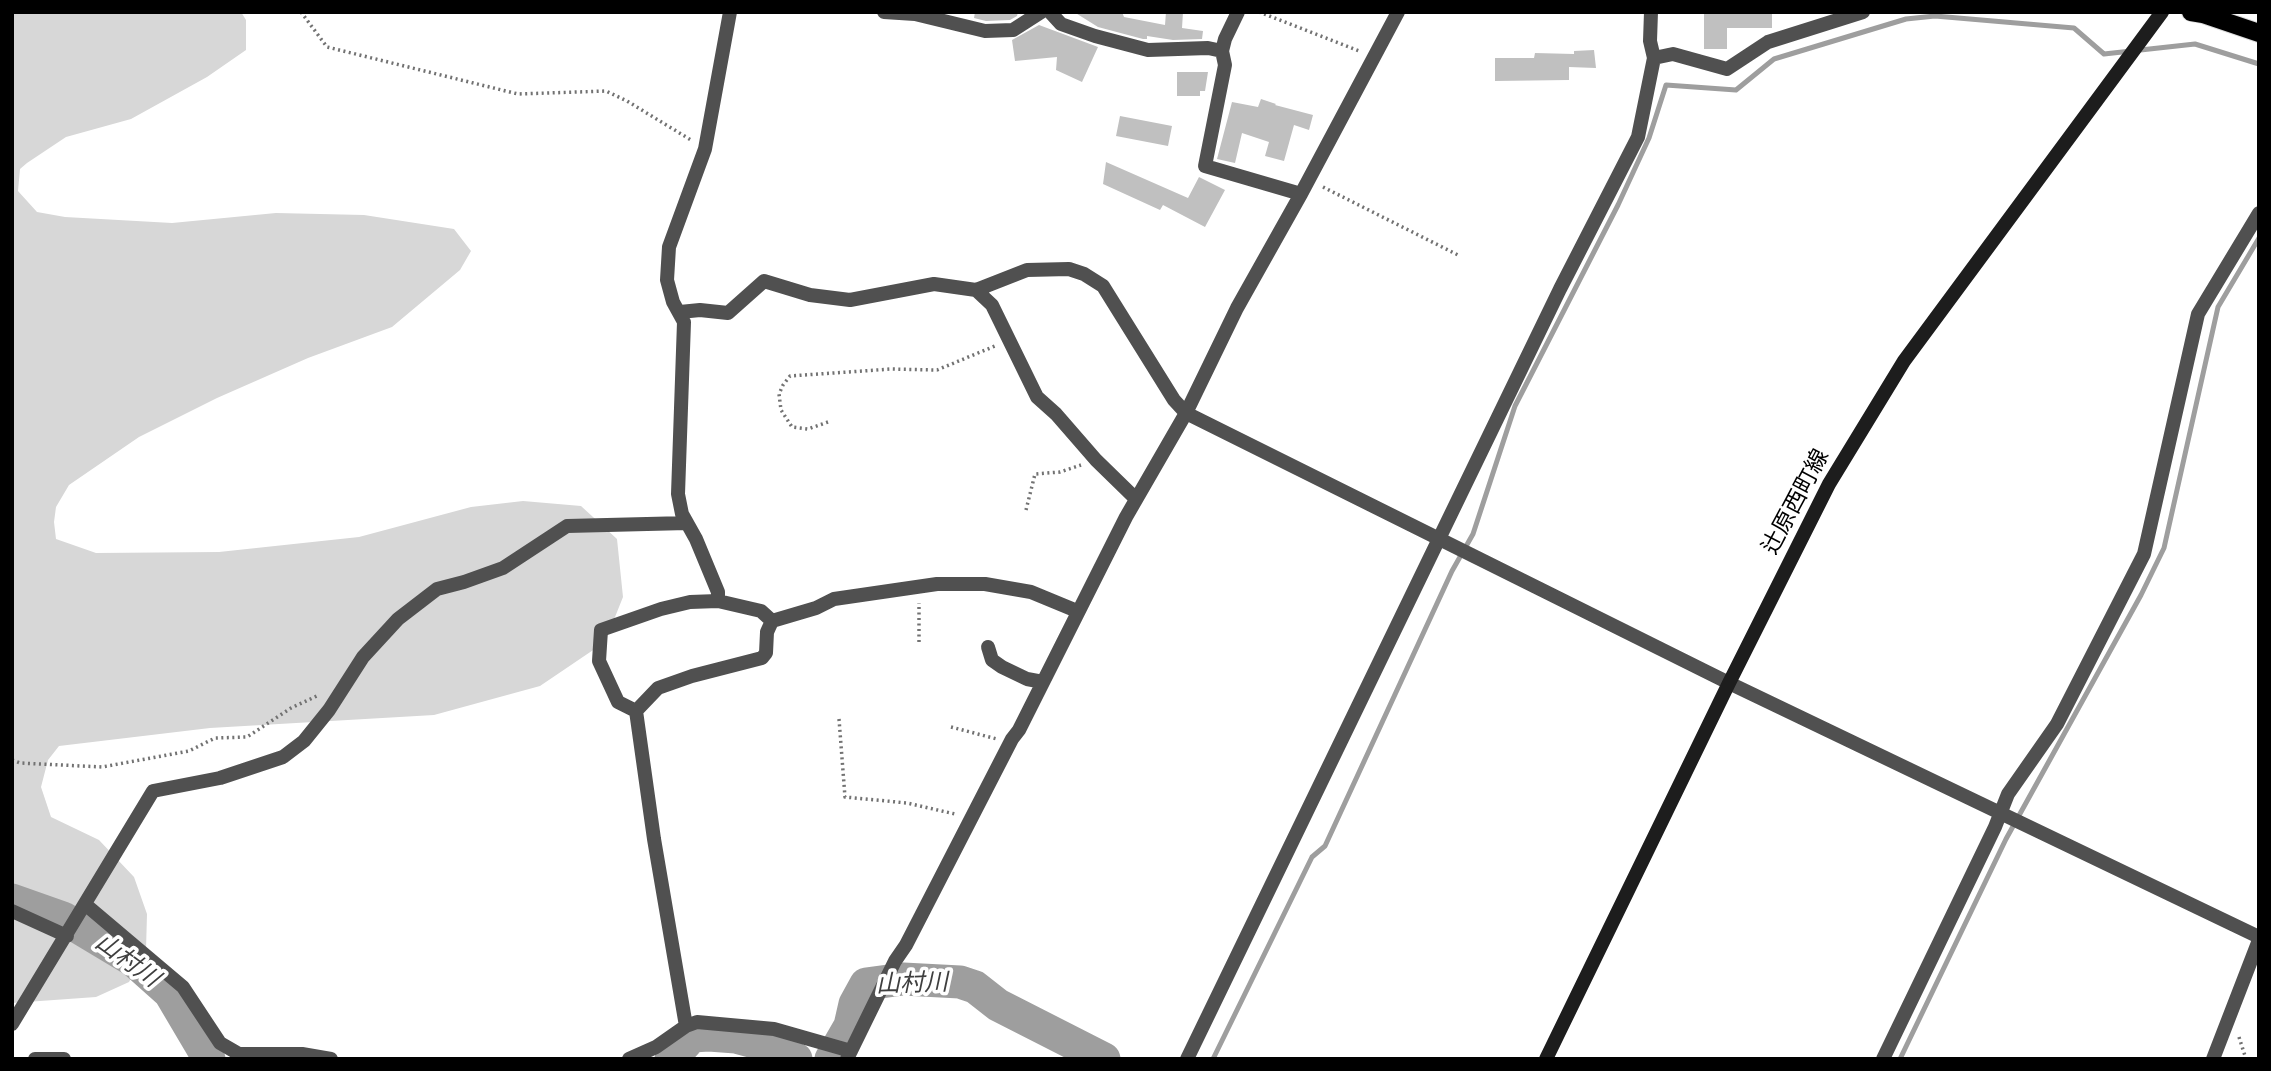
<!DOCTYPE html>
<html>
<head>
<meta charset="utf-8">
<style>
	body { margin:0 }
	#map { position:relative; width:2271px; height:1071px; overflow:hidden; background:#fff; font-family:Karla,sans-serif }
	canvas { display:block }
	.frame { position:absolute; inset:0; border:14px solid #000; pointer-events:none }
</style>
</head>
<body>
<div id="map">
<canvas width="2271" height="1071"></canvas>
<div class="frame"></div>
</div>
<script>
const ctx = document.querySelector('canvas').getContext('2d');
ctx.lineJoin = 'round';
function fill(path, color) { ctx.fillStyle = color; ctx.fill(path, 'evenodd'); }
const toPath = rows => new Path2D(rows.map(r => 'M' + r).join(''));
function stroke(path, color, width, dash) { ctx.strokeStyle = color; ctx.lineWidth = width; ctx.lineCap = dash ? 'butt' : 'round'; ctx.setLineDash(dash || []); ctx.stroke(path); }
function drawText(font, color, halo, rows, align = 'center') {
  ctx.font = font + ' Karla,"Noto Sans JP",sans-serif'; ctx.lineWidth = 7; ctx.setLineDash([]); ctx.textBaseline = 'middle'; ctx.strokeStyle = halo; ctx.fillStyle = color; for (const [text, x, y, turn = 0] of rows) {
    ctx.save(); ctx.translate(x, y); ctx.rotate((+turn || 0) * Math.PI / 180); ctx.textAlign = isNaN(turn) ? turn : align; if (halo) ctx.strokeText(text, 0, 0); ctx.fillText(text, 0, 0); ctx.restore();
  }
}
const green = toPath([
	[12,12,241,12,246,20,246,50,207,77,131,119,66,137,27,163,20,169,18,191,37,212,65,217,172,223,276,213,364,215,454,229,471,251,460,270,392,327,308,358,217,398,139,437,69,485,56,507,54,522,56,539,96,553,219,552,359,537,471,507,523,501,581,506,617,539,623,597,605,642,540,686,434,715,210,728,59,746,48,760,41,787,51,817,99,840,134,877,147,914,146,950,129,982,96,997,12,1003]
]);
const stream = toPath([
	[1213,1059,1312,857,1325,846,1452,571,1473,534,1515,406,1618,205,1649,138,1666,85,1736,90,1774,59,1906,19,1935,16,2074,28,2104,54,2195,44,2259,64],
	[1900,1059,2006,839,2141,595,2164,548,2218,307,2259,238]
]);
const river = toPath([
	[12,900,63,918,133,960,170,993,209,1059],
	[671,1059,692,1036,709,1035,736,1037,762,1044,796,1059],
	[831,1059,850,1026,855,1004,866,984,903,979,960,982,975,987,998,1005,1104,1059]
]);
const building = toPath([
	[975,12,1018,12,1017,16,1010,20,986,21,974,18],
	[1074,12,1122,12,1124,17,1165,25,1166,12,1183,12,1182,28,1203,31,1202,39,1173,40,1147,36,1147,39,1143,39,1098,27],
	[1704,12,1772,12,1772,28,1727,28,1727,49,1704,49],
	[1039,25,1098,47,1082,82,1056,70,1057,57,1015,61,1012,40],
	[1594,50,1596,68,1569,67,1569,80,1495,81,1495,58,1534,58,1535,53,1574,54,1574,51],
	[1177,72,1208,72,1205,91,1200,91,1200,96,1177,96],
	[1261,99,1276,104,1275,105,1313,115,1309,130,1294,125,1284,161,1265,156,1269,142,1242,133,1235,163,1217,159,1232,102,1258,107],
	[1120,116,1172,126,1168,146,1116,136],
	[1106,162,1188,198,1199,177,1225,190,1205,227,1163,205,1160,210,1103,184]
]);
const path = toPath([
	[301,12,327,47,518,94,606,91,627,101,691,140],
	[1259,12,1359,51],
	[1323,187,1458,255],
	[828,422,808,429,792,427,781,410,779,394,783,385,790,376,891,369,937,370,995,346],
	[1026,510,1035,474,1060,472,1081,465],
	[919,642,919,603],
	[839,719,845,797,907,803,955,814],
	[951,727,997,739],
	[12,760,20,763,102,767,189,751,215,738,247,737,291,708,319,695],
	[2239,1037,2246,1059]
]);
const street = toPath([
	[884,12,915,14,985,31,1013,30,1041,12],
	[1050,12,1061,24,1095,36,1148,50,1208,48,1222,51],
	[1238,12,1225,39,1222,51,1225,65,1205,166,1301,194],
	[1654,58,1673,54,1727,69,1768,42,1863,12],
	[976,290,992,305,1037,397,1056,414,1096,460,1136,499],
	[680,312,700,310,728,313,764,281,810,295,850,300,934,284,976,290,1027,270,1069,269,1084,274,1103,286,1174,400,1186,413,1729,683,2259,937],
	[718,601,718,592,696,539,682,514,678,494,684,322,673,302,667,280,669,247,705,149,730,12],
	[772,621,816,608,834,599,937,584,985,584,1031,592,1077,611],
	[988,647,992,660,1002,667,1027,679,1043,682],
	[636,711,654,839,686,1026],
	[636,711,618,702,599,661,601,630,661,609,690,602,718,601,761,611,772,621],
	[636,711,658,688,692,676,762,658,766,653,767,632,772,621],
	[86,905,183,987,220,1043,239,1054,302,1054,331,1059],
	[12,911,67,936],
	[12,1024,153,791,220,778,283,757,304,741,329,710,363,657,398,619,437,589,464,582,503,568,567,526,687,523],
	[35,1059,64,1059],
	[629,1059,656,1047,686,1026,697,1022,774,1029,851,1051],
	[847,1059,895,961,906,945,1012,739,1019,730,1126,517,1186,413,1237,308,1301,194,1398,12],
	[1187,1059,1560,289,1638,137,1654,58,1650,41,1651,12],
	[1883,1059,1995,827,2008,794,2057,724,2144,554,2198,314,2259,213],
	[2213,1059,2259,940]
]);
const secondary = toPath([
	[1546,1059,1729,683,1829,484,1904,361,2162,12]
]);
const primary = toPath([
	[2191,12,2203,14,2259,33]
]);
const streetNames = [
	["辻原西町線",1796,502,-62]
];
const waterNames = [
	["山村川",127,961,36],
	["山村川",912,984,-2]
];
fill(green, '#d7d7d7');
stroke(stream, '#9e9e9e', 5);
stroke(river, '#9e9e9e', 33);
fill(building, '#c0c0c0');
stroke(primary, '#dbdbdb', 20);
stroke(path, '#727272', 3.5, [2, 3.5]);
stroke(street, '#505050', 14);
stroke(secondary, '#1d1d1d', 14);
stroke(primary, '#000', 18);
drawText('23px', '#000', '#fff', streetNames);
drawText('italic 24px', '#3f3f3f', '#fff', waterNames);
</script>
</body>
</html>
